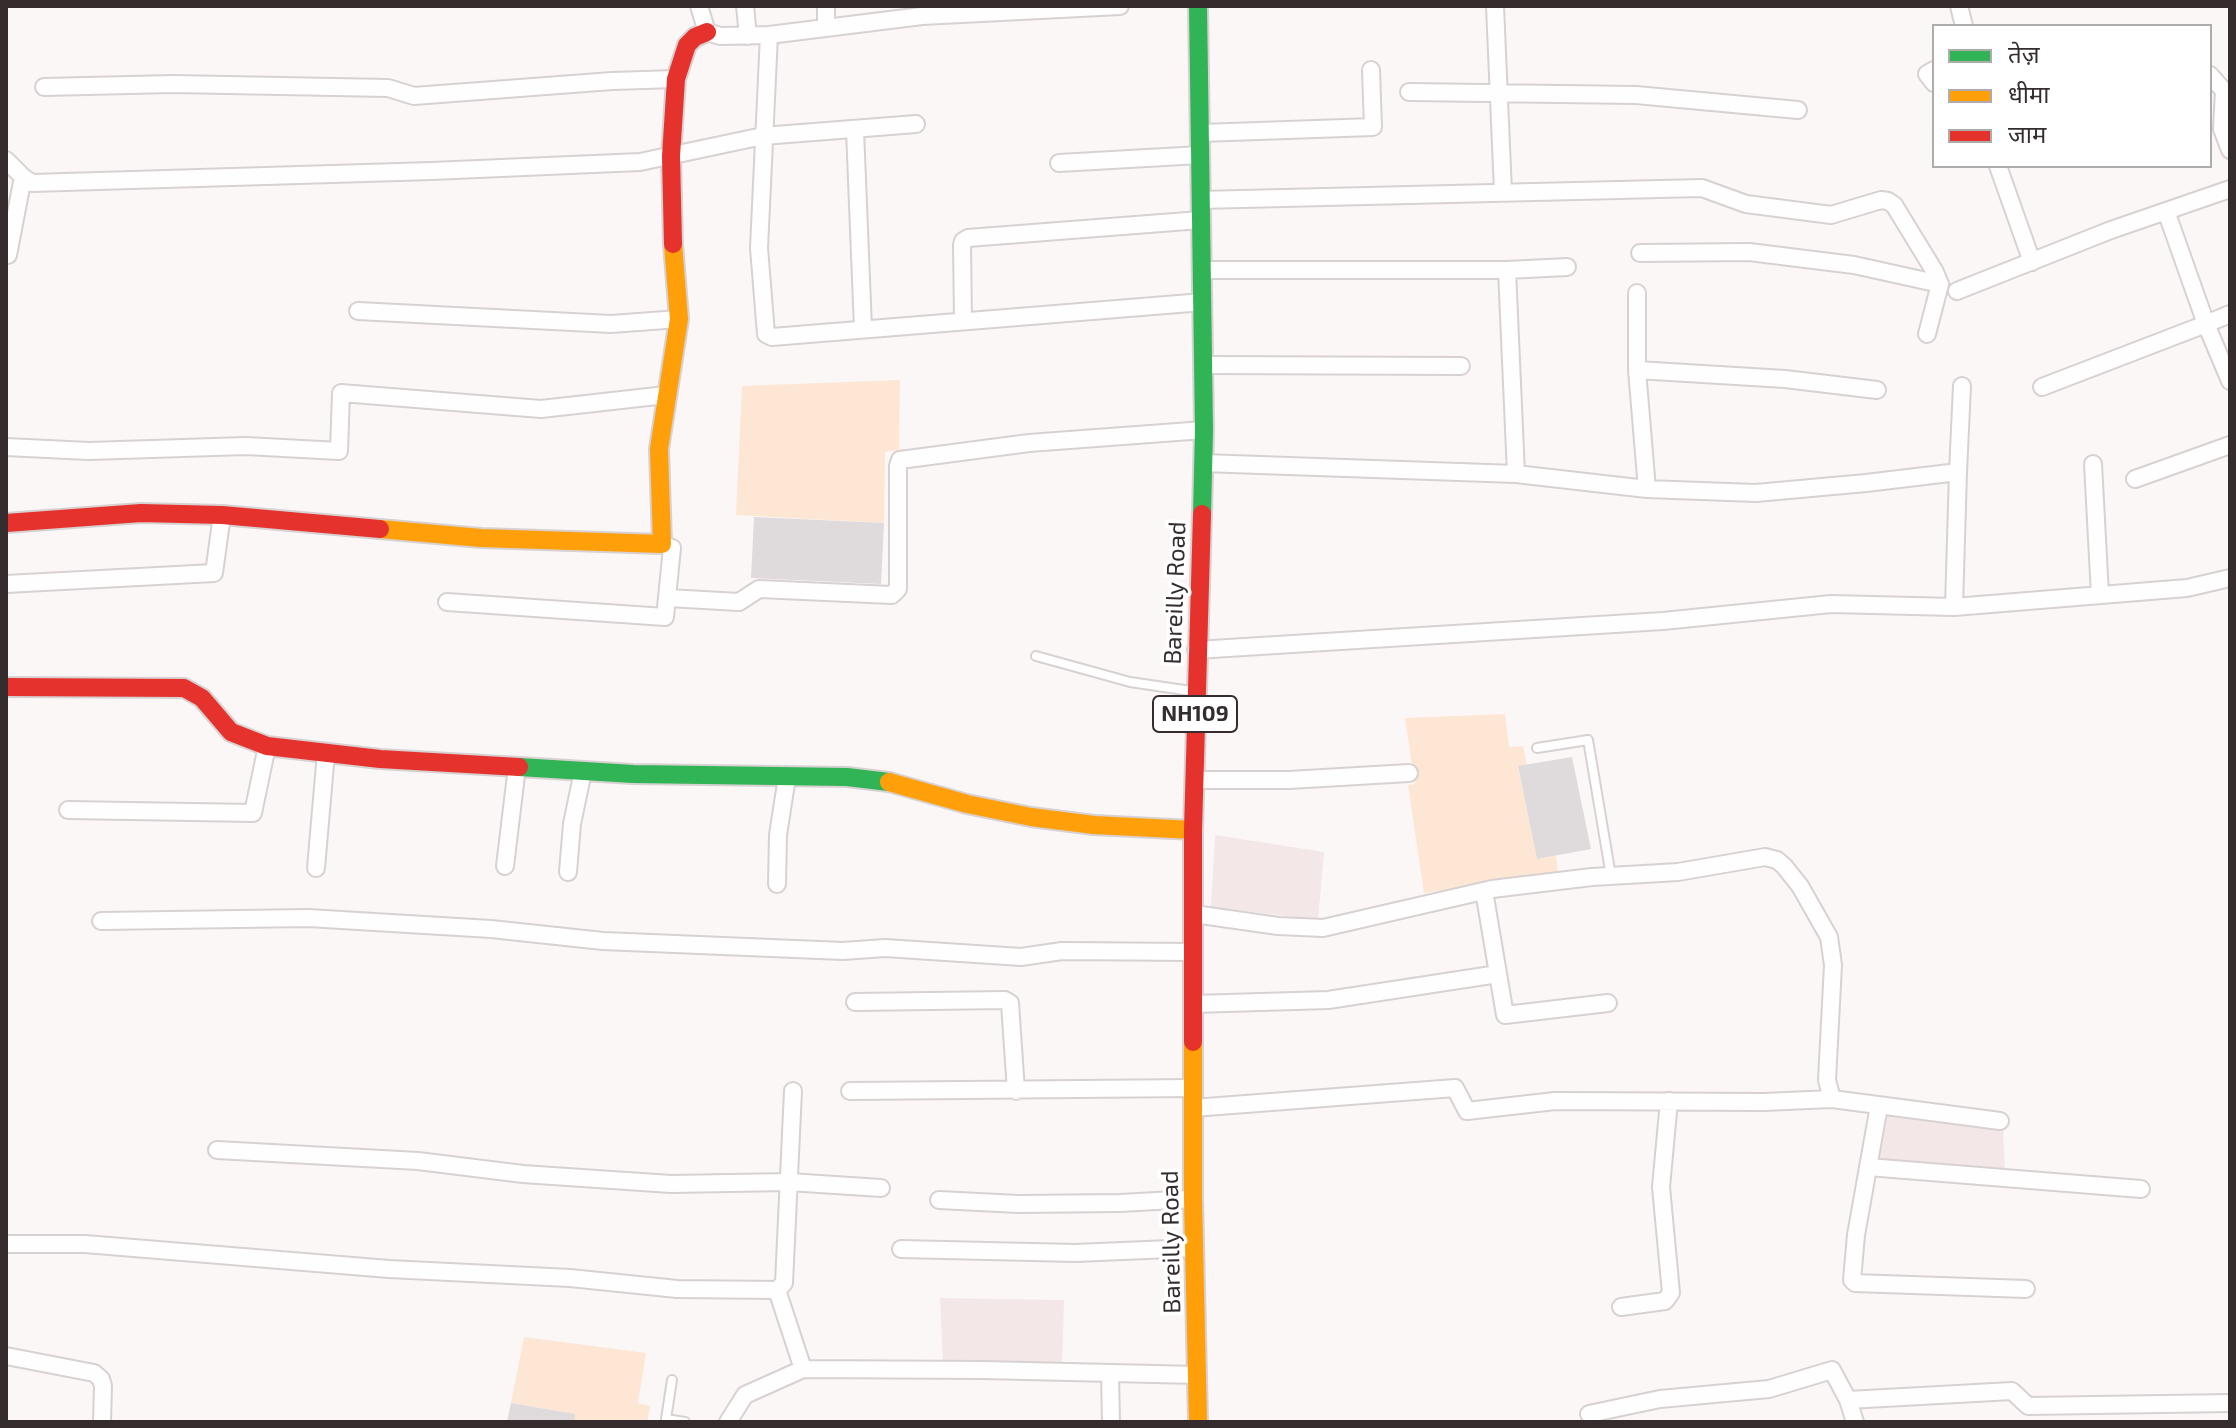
<!DOCTYPE html>
<html>
<head>
<meta charset="utf-8">
<style>
	body { margin:0 }
	#map { position:relative; width:2236px; height:1428px; overflow:hidden; background:#fcf7f7; font-family:"Exo 2","Noto Sans Devanagari",sans-serif }
	canvas { display:block }
	.frame { position:absolute; inset:0; border:8px solid #342c2d; pointer-events:none }
	.legend { position:absolute; left:1932px; top:24px; width:280px; height:144px; box-sizing:border-box; background:#fff; border:2px solid #aeabab; margin:0; padding:10px 14px; list-style:none; font-size:24px; color:#342c2d }
	.legend li { display:flex; align-items:center; gap:16px; height:40px }
	.legend b { width:40px; border:2px solid #aeabab }
</style>
</head>
<body>
<div id="map">
<canvas width="2236" height="1428"></canvas>
<div class="frame"></div>
<ul class="legend">
<li><b style="height:10px;background:#30b455"></b>तेज़</li>
<li><b style="height:10px;background:#ff9f0a"></b>धीमा</li>
<li><b style="height:10px;background:#e5322d"></b>जाम</li>
</ul>
</div>
<script>
const ctx = document.querySelector('canvas').getContext('2d');
ctx.lineJoin = 'round';
function fill(path, color) { ctx.fillStyle = color; ctx.fill(path, 'evenodd'); }
const toPath = rows => new Path2D(rows.map(r => 'M' + r).join(''));
function stroke(path, color, width, dash) { ctx.strokeStyle = color; ctx.lineWidth = width; ctx.lineCap = dash ? 'butt' : 'round'; ctx.setLineDash(dash || []); ctx.stroke(path); }
function drawText(font, color, halo, rows, align = 'center') {
  ctx.font = font + ' "Exo 2",sans-serif'; ctx.lineWidth = 7; ctx.setLineDash([]); ctx.textBaseline = 'middle'; ctx.strokeStyle = halo; ctx.fillStyle = color; for (const [text, x, y, turn = 0] of rows) {
    ctx.save(); ctx.translate(x, y); ctx.rotate((+turn || 0) * Math.PI / 180); ctx.textAlign = isNaN(turn) ? turn : align; if (halo) ctx.strokeText(text, 0, 0); ctx.fillText(text, 0, 0); ctx.restore();
  }
}
const built = toPath([
	[1215,835,1324,852,1318,920,1211,907],
	[1888,1113,2003,1127,2005,1176,1877,1169],
	[940,1298,1064,1300,1062,1368,943,1363]
]);
const green = toPath([
	[900,380,899,450,885,452,884,523,736,515,742,386],
	[1505,714,1509,747,1523,746,1527,765,1518,767,1537,859,1556,856,1558,873,1424,893,1408,785,1415,784,1405,718],
	[524,1337,646,1353,638,1403,650,1406,647,1422,563,1422,564,1412,511,1403]
]);
const building = toPath([
	[754,517,884,523,881,584,751,578],
	[1572,757,1591,849,1537,859,1518,766],
	[511,1403,575,1414,574,1422,507,1422]
]);
const lane = toPath([
	[1036,656,1130,682,1191,691],
	[1537,748,1588,740,1611,876],
	[672,1380,666,1419,685,1422]
]);
const street = toPath([
	[699,6,707,32,720,36,769,35,922,16,1120,6],
	[745,6,748,36],
	[826,6,826,28],
	[1495,6,1503,192],
	[1959,6,1964,26],
	[769,35,759,248,766,334,772,337,1203,302],
	[1934,70,1927,74,1934,83],
	[2210,75,2224,91,2222,129,2230,150],
	[44,87,173,84,388,88,414,96,612,81,676,79],
	[1409,92,1636,95,1798,110],
	[855,130,863,329],
	[1201,133,1373,127,1371,70],
	[6,160,23,177,32,183,432,171,640,162,763,136,916,124],
	[1059,163,1200,155],
	[1998,166,2032,262],
	[1200,200,1702,188,1746,204,1831,215,1881,200,1888,201,1894,205,1935,272,1940,284,1927,334],
	[2166,211,2206,324,2230,314],
	[1640,253,1749,252,1854,265,1940,284],
	[8,255,23,177],
	[1201,270,1507,270,1567,267],
	[1507,270,1516,474],
	[1957,291,2111,230,2230,189],
	[1637,293,1637,370,1647,489],
	[358,311,611,324,679,319],
	[963,321,962,245,963,241,968,238,1200,220],
	[1203,365,1461,366],
	[1637,370,1785,379,1877,390],
	[2042,387,2206,324,2230,381],
	[6,447,89,451,246,446,339,451,341,393,541,409,666,395],
	[1203,463,1516,474,1647,489,1756,493,1866,483,1958,472,1962,386],
	[2093,464,2100,595],
	[2135,479,2230,445],
	[6,584,214,573,222,515],
	[668,598,739,602,759,589,892,595,898,589,898,466,900,460,1029,443,1204,430],
	[447,602,665,617,672,548,662,544],
	[1954,607,1958,472],
	[1196,650,1663,621,1831,604,1954,607,2187,588,2230,578],
	[1194,780,1289,780,1409,773],
	[68,810,253,813,267,746],
	[505,866,517,767],
	[316,868,326,753],
	[568,872,572,824,583,771],
	[777,884,778,835,787,777],
	[1484,891,1505,1015,1608,1003],
	[1194,914,1278,926,1323,928,1492,889,1592,877,1678,872,1765,857,1777,860,1784,866,1800,886,1829,937,1833,965,1827,1080,1832,1099],
	[101,921,308,918,491,929,603,941,843,951,885,948,1021,957,1062,951,1194,952],
	[855,1002,1005,1000,1010,1003,1016,1091],
	[1194,1004,1328,1000,1498,974],
	[850,1091,1193,1088],
	[1879,1106,1856,1235,1852,1280,1855,1283,2026,1289],
	[1193,1108,1455,1088,1467,1111,1555,1101,1764,1102,1832,1099,2000,1121],
	[217,1150,418,1161,523,1174,671,1184,789,1182,881,1188],
	[1868,1167,2141,1189],
	[939,1200,1018,1204,1120,1203,1193,1199],
	[6,1244,85,1244,389,1269,570,1278,677,1289,777,1290,784,1283,793,1091],
	[901,1249,1075,1253,1194,1248],
	[777,1290,803,1369],
	[1621,1307,1665,1301,1671,1293,1661,1187,1669,1101],
	[6,1356,94,1373,101,1379,103,1386,102,1422],
	[1110,1374,1111,1422],
	[1848,1400,2012,1391,2028,1406,2230,1403],
	[1589,1414,1660,1399,1769,1389,1832,1370,1848,1400,1855,1422],
	[728,1422,745,1395,803,1369,983,1370,1197,1375]
]);
const fast = toPath([
	[1198,6,1204,430,1202,514],
	[519,767,633,774,847,777,889,782]
]);
const slow = toPath([
	[380,529,481,538,662,544,659,449,679,319,673,244],
	[889,782,967,804,1031,817,1094,825,1193,830],
	[1193,1042,1193,1199,1198,1422]
]);
const jam = toPath([
	[673,244,671,156,676,79,687,45,695,37,707,32],
	[6,523,141,513,222,515,380,529],
	[6,687,184,688,202,698,231,732,267,746,380,759,519,767],
	[1193,1042,1193,830,1202,514]
]);
const shields = [
	[1195,714,84]
];
const shieldNames = [
	["NH109",1195,714]
];
const streetNames = [
	["Bareilly Road",1175,593,-88],
	["Bareilly Road",1171,1242,-91]
];
fill(built, '#f3e7e8');
fill(green, '#fde6d3');
fill(building, '#dfdadc');
stroke(lane, '#d8d1d2', 12);
stroke(street, '#d8d1d2', 20);
stroke(fast, '#d8d1d2', 22);
stroke(slow, '#d8d1d2', 22);
stroke(jam, '#d8d1d2', 22);
stroke(lane, '#fffefe', 8);
stroke(street, '#fffefe', 16);
stroke(fast, '#30b455', 18);
stroke(slow, '#ff9f0a', 18);
stroke(jam, '#e5322d', 18);
for (const [x, y, w] of shields) { const box = new Path2D(); box.roundRect(x - w / 2, y - 18, w, 36, 6); ctx.fillStyle = '#fff'; ctx.fill(box); stroke(box, '#342c2d', 2); }
drawText('bold 22px', '#342c2d', null, shieldNames);
drawText('24px', '#342c2d', '#fff', streetNames);
</script>
</body>
</html>
